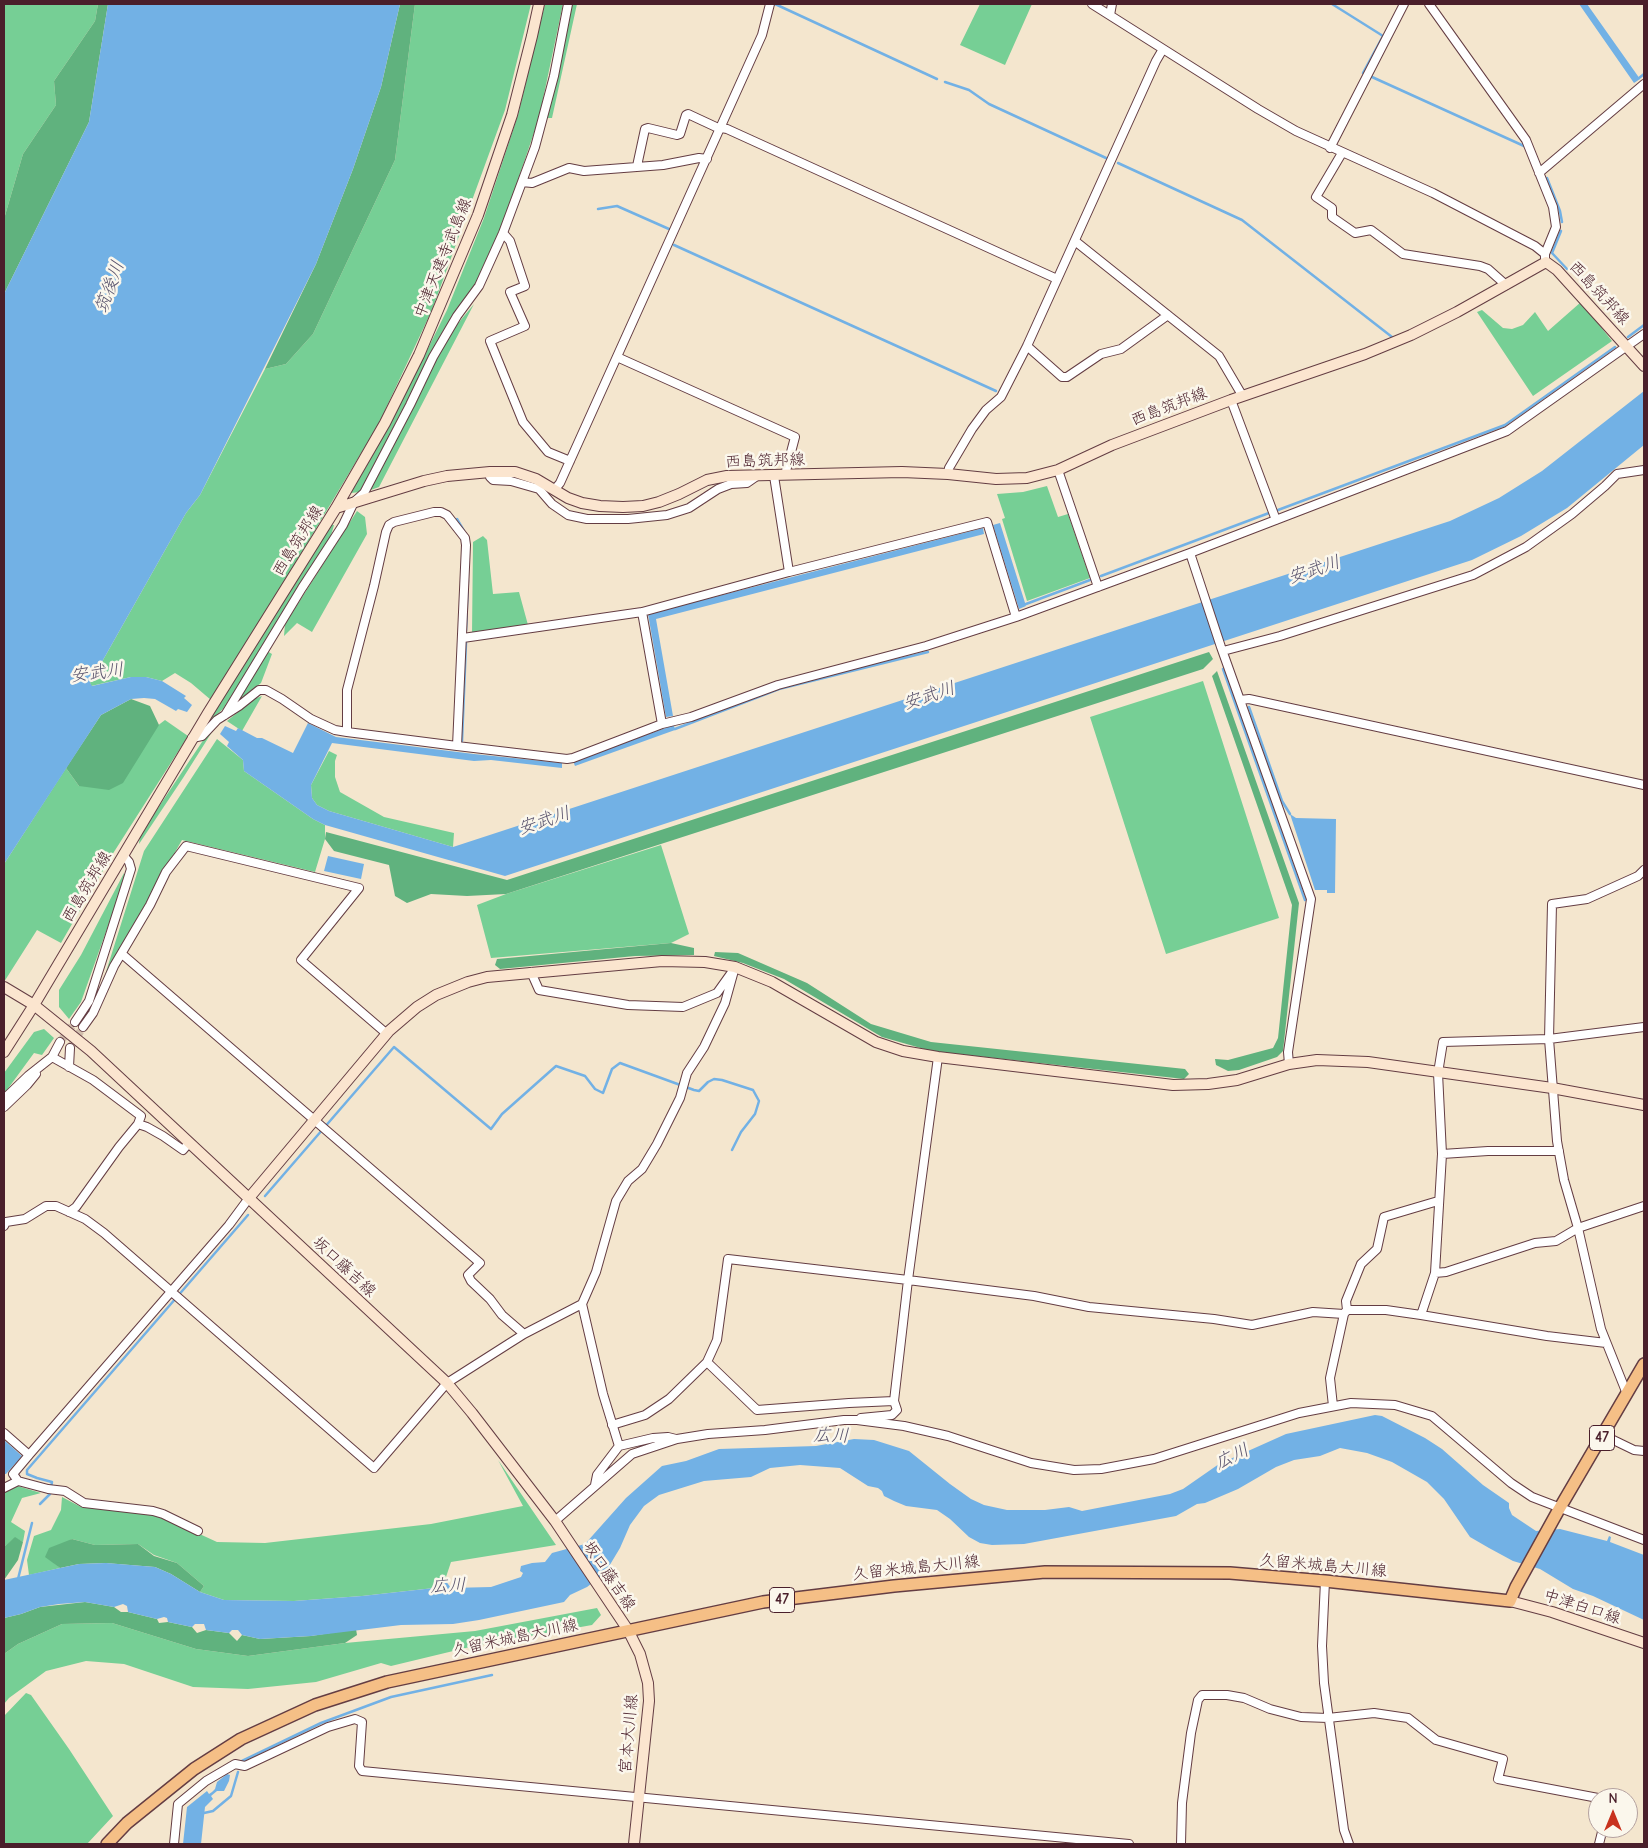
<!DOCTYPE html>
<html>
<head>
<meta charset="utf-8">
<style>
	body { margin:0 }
	#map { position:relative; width:1648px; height:1848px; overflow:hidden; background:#f4e6ce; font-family:"Comic Neue",sans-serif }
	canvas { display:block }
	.frame { position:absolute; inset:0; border:5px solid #4a1f2b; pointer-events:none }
	.north { position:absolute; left:1588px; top:1788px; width:50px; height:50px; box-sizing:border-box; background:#fbf7ec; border:1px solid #b4a19f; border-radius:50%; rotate:0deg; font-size:14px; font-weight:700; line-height:20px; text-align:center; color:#4a1f2b }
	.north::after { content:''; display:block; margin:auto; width:18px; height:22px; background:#c8321e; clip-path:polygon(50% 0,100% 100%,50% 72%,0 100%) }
</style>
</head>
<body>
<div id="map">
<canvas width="1648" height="1848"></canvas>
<div class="frame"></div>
<div class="north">N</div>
</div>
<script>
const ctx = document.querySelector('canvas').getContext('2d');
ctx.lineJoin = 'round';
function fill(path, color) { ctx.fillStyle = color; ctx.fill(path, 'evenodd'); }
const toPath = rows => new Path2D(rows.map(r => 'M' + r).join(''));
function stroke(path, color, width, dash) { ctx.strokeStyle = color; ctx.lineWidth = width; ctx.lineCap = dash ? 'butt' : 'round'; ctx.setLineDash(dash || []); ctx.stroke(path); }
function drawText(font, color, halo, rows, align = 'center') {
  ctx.font = font + ' "Comic Neue","Klee One",sans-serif'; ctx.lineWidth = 5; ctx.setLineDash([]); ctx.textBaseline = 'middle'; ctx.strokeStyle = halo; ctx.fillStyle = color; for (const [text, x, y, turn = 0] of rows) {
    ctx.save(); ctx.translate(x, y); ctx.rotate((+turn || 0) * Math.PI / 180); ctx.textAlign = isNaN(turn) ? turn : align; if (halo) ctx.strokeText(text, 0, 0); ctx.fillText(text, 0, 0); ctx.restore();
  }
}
const green = toPath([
	[4,4,98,4,95,21,54,81,56,105,23,154,4,219],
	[415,4,531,4,505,110,432,310,379,423,281,587,211,700,191,683,175,673,162,681,146,677,131,677,91,686,90,683,186,513,200,495,265,369,286,364,313,334,395,160],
	[545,4,563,4,539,118,500,233,476,286,444,329,360,492,351,493,390,425,447,310,484,218,518,115],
	[572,4,577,4,552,118,546,118],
	[980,4,1032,4,1005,65,960,45],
	[1581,302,1612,341,1533,396,1477,312,1482,310,1503,328,1512,329,1523,325,1535,312,1548,331],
	[474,304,379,487,368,491,450,333],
	[1047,486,1058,517,1068,514,1090,578,1027,601,1002,519,1005,518,997,494,1023,492],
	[357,511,365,517,367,534,312,632,297,623,284,636,285,624],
	[331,525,334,525,330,539,223,709,208,722],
	[483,536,487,540,493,594,519,592,528,625,472,634,473,542],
	[267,651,272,654,261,683,236,703],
	[1203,681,1279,918,1166,954,1090,717],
	[262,696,242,731,227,721,254,699],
	[165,720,188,736,112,855,61,943,37,930,4,982,4,864,66,768,79,786],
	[217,724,183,778,139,844,140,835,210,730],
	[217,739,243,760,244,771,313,819,325,825,325,839,315,872,182,840,105,975,144,851],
	[329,751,337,755,335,761,335,777,340,792,384,817,454,833,453,847,329,811,317,805,312,798,311,785],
	[661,845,689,934,671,943,491,958,477,905,506,894],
	[124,873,124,881,81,1002,69,1019,59,1007,59,990,81,955],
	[44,1029,54,1038,42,1055,34,1053,4,1094,4,1073,34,1032],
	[498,1460,556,1545,451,1562,445,1580,434,1588,362,1596,294,1601,224,1600,200,1592,204,1586,177,1563,154,1555,138,1544,95,1545,72,1539,46,1556,60,1568,29,1575,27,1560,34,1536,51,1530,61,1510,62,1497,81,1507,156,1514,217,1542,265,1543,431,1524,523,1506],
	[4,1482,41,1493,22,1498,11,1522,25,1531,23,1542,15,1538,4,1547],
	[597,1608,601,1615,592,1625,474,1646,391,1666,381,1663,316,1682,248,1689,193,1687,124,1664,86,1661,46,1671,9,1698,4,1704,4,1654,18,1644,62,1624,112,1623,196,1649,248,1656,345,1643,475,1631],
	[26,1693,31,1695,69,1749,113,1816,87,1844,4,1844,4,1716]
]);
const forest = toPath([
	[98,4,108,4,89,122,4,294,4,219,23,154,56,105,54,81,95,21],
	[400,4,415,4,395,160,313,334,286,364,265,369,316,264,353,169,381,87],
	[1209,652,1213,659,1203,669,506,894,467,896,431,894,407,903,395,896,389,865,334,851,325,839,326,832,507,880],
	[1217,671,1299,903,1283,1051,1277,1057,1239,1070,1228,1071,1216,1065,1215,1059,1228,1060,1273,1048,1278,1038,1292,905,1212,676],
	[131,699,150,706,159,725,123,783,109,790,79,786,66,768,101,715],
	[671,943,694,948,694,955,635,956,500,969,495,965,497,959],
	[715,952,738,953,807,983,871,1024,931,1042,1185,1069,1189,1074,1184,1079,931,1051,882,1037,784,979,743,963,714,956],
	[15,1537,23,1542,18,1560,4,1580,4,1547],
	[72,1539,95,1545,138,1544,154,1556,177,1563,204,1586,200,1592,171,1574,155,1567,105,1563,79,1564,60,1568,45,1557,49,1548],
	[85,1602,114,1607,121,1612,128,1612,157,1619,159,1623,168,1622,192,1627,197,1633,206,1630,229,1633,237,1641,242,1635,260,1639,311,1636,356,1629,357,1635,345,1643,248,1656,196,1649,112,1623,62,1624,18,1644,4,1654,4,1618,21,1614,40,1607]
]);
const water = toPath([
	[108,4,400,4,381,87,353,169,316,264,200,495,186,513,90,683,92,686,131,677,146,677,162,681,186,696,184,698,192,705,187,712,178,709,176,711,155,699,144,698,131,699,101,715,4,864,4,294,89,122],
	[1579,4,1587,4,1640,79,1634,83],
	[1644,391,1644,445,1567,508,1521,536,1472,560,505,876,325,825,313,819,244,771,243,760,227,746,229,742,220,734,225,726,236,731,238,728,257,738,262,738,293,753,308,723,336,737,474,754,562,763,562,768,491,760,474,761,332,743,311,785,312,798,317,805,329,811,453,847,1450,521,1499,498,1542,471],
	[1000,523,1026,606,1019,609,993,525],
	[983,528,984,534,656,619,673,716,666,717,648,614],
	[674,725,675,730,575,766,573,761],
	[1290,814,1296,818,1336,819,1335,893,1327,893,1327,890,1315,890],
	[328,856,364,864,361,879,324,871],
	[1375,1415,1382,1416,1425,1438,1442,1449,1483,1485,1509,1503,1509,1508,1512,1515,1536,1531,1560,1529,1607,1541,1609,1536,1611,1537,1610,1542,1644,1555,1644,1620,1593,1596,1573,1589,1540,1569,1513,1561,1489,1548,1470,1537,1444,1499,1427,1482,1392,1462,1367,1453,1340,1448,1320,1456,1294,1460,1276,1467,1238,1489,1205,1503,1197,1504,1176,1516,1024,1544,992,1545,980,1543,969,1537,950,1519,937,1510,906,1506,894,1501,884,1496,882,1491,878,1488,868,1486,840,1468,800,1465,770,1468,751,1477,704,1481,659,1495,644,1506,630,1525,620,1548,605,1573,587,1587,570,1595,564,1602,479,1620,453,1624,401,1625,311,1636,260,1639,242,1635,238,1630,232,1630,229,1633,206,1630,204,1624,195,1624,192,1627,168,1622,167,1618,164,1617,157,1619,128,1612,127,1606,123,1604,114,1607,85,1602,59,1604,40,1607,21,1614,4,1618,4,1580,79,1564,106,1563,155,1567,171,1574,200,1592,224,1600,294,1601,362,1596,434,1588,445,1580,451,1588,491,1587,521,1577,523,1573,520,1571,521,1566,532,1563,545,1562,552,1553,585,1544,626,1498,662,1466,686,1461,719,1449,816,1446,854,1439,874,1440,909,1451,950,1484,971,1499,984,1505,1007,1510,1045,1510,1069,1507,1082,1511,1170,1494,1183,1489,1219,1464,1286,1434],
	[4,1440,22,1456,6,1474,4,1474],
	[227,1774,230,1775,229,1781,224,1791,217,1791,211,1796,213,1799,205,1807,201,1844,183,1844,187,1807,207,1791,209,1794,212,1792,215,1789,217,1782]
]);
const stream = toPath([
	[775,4,937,79],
	[1332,4,1383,36,1363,73],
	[1372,77,1524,146],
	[1639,78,1644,74],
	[945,82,969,90,989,104,1106,158],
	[1118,163,1242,220,1392,337],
	[1547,178,1560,211,1562,222],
	[598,209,617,206,669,229],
	[1561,231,1552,253,1567,269],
	[674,245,996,391],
	[1628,337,1644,325],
	[1278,510,1505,425,1615,347],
	[457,519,464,531],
	[1101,576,1269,513],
	[1026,604,1090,580],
	[466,631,468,580],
	[1223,669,1305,900],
	[1249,707,1282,801,1290,814],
	[675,729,779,689,928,652],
	[462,741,466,643],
	[265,1196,394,1047,491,1129,502,1114,556,1066,585,1076,595,1089,603,1093,612,1069,620,1063,694,1090,699,1091,708,1082,714,1079,722,1080,753,1090,759,1101,755,1114,741,1132,732,1150],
	[40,1504,50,1494,52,1482,37,1478,27,1474,27,1470,248,1215],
	[18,1579,32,1523],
	[242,1761,321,1723,391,1697,492,1675],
	[204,1813,213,1811,231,1796,238,1772]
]);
const streetTunnel = toPath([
	[60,1042,75,1022],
	[70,1048,83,1027]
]);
const street = toPath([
	[1092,4,1258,109,1296,131,1433,193,1535,246,1545,254],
	[1429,4,1526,140,1553,207,1556,227,1545,254,1545,258],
	[1110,15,1112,4],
	[1330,148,1404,4],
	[1342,153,1316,197,1332,208,1332,217,1355,233,1371,230,1403,254,1480,266,1488,269,1506,285],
	[637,166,645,129,648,128,677,135,680,134,686,115,688,114,716,127,727,129,1057,279],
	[1539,173,1644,84],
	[522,182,532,183,569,168,584,171,663,165,699,158,707,159],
	[503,233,510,241,525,286,510,292,525,326,490,341,523,422,548,452,570,461],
	[1075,241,1219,356,1242,395],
	[1027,346,1062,377,1067,377,1101,354,1121,349,1168,315],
	[617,357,795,437,785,475],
	[1231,400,1276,520],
	[1058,470,1098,587],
	[490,472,490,477,493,480,511,481,539,489,552,504,568,515,587,519,628,519,667,515,689,508,718,489,731,484,747,483,757,476],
	[948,474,949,468,972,429,986,410,1001,397,1027,346,1156,61,1163,49],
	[555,489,560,483,762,35,770,4],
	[1190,553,1221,647,1311,899,1288,1052,1289,1064],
	[789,572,987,522,1016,617],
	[642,612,662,724],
	[463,638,642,612,789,572,774,476],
	[1223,651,1280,636,1473,575,1526,547,1572,514,1605,486,1617,474,1644,470],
	[1240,700,1249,699,1644,785],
	[225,715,302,588,343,525,354,502,364,493,410,405,433,357,457,316,479,286,503,233,535,147,554,76,568,4],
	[192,738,202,736,217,720,239,706,259,690,266,690,282,699,311,719,335,730,347,732],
	[457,746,466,545,465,538,447,515,441,512,434,512,394,522,389,525,386,532,374,586,347,690,347,732,457,746,567,759,573,758,662,724,691,717,778,685,926,646,1016,617,1190,553,1507,431,1644,334],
	[122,954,480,1263,468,1275,471,1281,490,1299,502,1315,524,1334],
	[531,972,539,990,628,1005,683,1007,717,993,732,972],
	[75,1022,89,1001,131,869,129,862,123,855],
	[83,1027,93,1013,114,966,150,905,166,872,186,846,359,888,301,960,387,1034],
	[52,1057,93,1080,141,1116,138,1124,119,1147,76,1207,69,1212],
	[69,1067,70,1048],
	[4,1099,28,1076,52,1057,60,1042],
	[4,1107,27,1085,36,1074],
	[138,1124,147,1127,163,1136,183,1150,189,1143],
	[1442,1154,1488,1151,1559,1151],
	[4,1226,6,1222,25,1219,46,1206,56,1206,85,1219,104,1233,374,1468,447,1383,524,1334,582,1304,596,1272,616,1201,628,1181,642,1169,657,1144,680,1098,687,1073,704,1047,725,1003,735,967],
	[1435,1273,1442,1154,1438,1073,1443,1042,1549,1039,1644,1027],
	[582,1304,603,1394,619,1446],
	[1347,1310,1346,1301,1361,1264,1377,1249,1384,1217,1438,1201],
	[1421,1315,1547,1336,1606,1343],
	[707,1362,757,1410,849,1403,894,1401],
	[1627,1394,1601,1329,1578,1228,1564,1180,1557,1141,1549,1039,1552,904,1587,899,1638,876,1644,870],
	[1333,1406,1330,1378,1344,1314,1347,1310,1386,1310,1421,1315,1435,1273,1446,1272,1535,1243,1556,1241,1578,1228,1644,1206],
	[861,1418,892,1415,897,1410,894,1401,908,1280,938,1057],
	[612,1425,645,1415,669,1399,707,1362,717,1340,728,1259,908,1280,1034,1296,1089,1307,1214,1319,1252,1325,1313,1312,1344,1314],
	[4,1433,29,1455,229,1225,249,1198],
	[1603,1435,1634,1450,1644,1451],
	[18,1481,13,1474,29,1455],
	[595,1485,597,1475,619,1446,653,1438,668,1437,676,1439],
	[4,1488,18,1481,48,1489,65,1491,84,1503,153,1511,163,1514,198,1531],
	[555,1521,632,1454,677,1439,708,1434,765,1430,844,1420,857,1420,904,1426,948,1436,1031,1463,1074,1470,1101,1469,1154,1459,1299,1413,1351,1403,1395,1405,1432,1416,1511,1483,1532,1497,1644,1540],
	[1325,1581,1322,1646,1324,1683,1344,1830,1349,1844],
	[174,1844,178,1804,206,1781,235,1764,245,1766,328,1727,355,1719,362,1722,359,1766,362,1771,1129,1844],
	[1181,1844,1182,1803,1191,1733,1198,1700,1202,1695,1227,1695,1244,1698,1270,1709,1301,1717,1328,1718,1374,1713,1408,1718,1436,1740,1503,1759,1498,1779,1598,1798],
	[1599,1844,1603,1828]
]);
const secondary = toPath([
	[336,508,424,481,447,476,490,472,515,472,536,479,568,498,582,503,600,506,623,507,643,506,659,502,679,494,707,480,727,476,902,472,948,474,996,479,1027,478,1058,470,1112,445,1231,400,1365,354,1411,335,1457,312,1546,262,1557,270,1644,366],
	[4,987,34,1005,91,1051,447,1383,472,1413,555,1521,628,1630,640,1654,648,1683,649,1701,634,1844],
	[4,1052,34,1005,208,713,336,508,385,423,419,355,478,215,512,115,532,36,539,4],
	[249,1198,389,1031,417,1007,436,995,468,982,487,977,662,961,705,962,735,967,772,982,876,1042,903,1051,938,1057,1173,1085,1208,1084,1237,1080,1289,1064,1317,1060,1368,1062,1552,1088,1644,1105],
	[1510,1601,1552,1612,1644,1643]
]);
const primary = toPath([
	[107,1844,127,1823,194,1769,241,1739,315,1705,387,1682,763,1602,894,1586,1045,1572,1230,1573,1325,1581,1510,1601,1516,1587,1558,1511,1644,1364]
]);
const shields = [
	[1602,1438,25],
	[782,1600,25]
];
const shieldNames = [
	["47",1602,1438],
	["47",782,1600]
];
const streetNames = [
	["中津天建寺武島線",443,258,-68],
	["西島筑邦線",1599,293,47],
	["西島筑邦線",1169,407,-21],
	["西島筑邦線",765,461,-2],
	["西島筑邦線",298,541,-58],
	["西島筑邦線",87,887,-59],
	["坂口藤吉線",344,1267,43],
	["久留米城島大川線",1323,1566,5],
	["久留米城島大川線",916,1568,-6],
	["坂口藤吉線",609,1576,56],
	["中津白口線",1582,1607,18],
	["久留米城島大川線",515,1638,-12],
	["宮本大川線",629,1734,-85]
];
const waterNames = [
	["筑後川",110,287,-70],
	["安武川",1314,570,-18],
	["安武川",97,673,-7],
	["安武川",929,696,-18],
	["安武川",544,821,-18],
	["広川",831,1436,1],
	["広川",1232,1457,-26],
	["広川",448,1586,-2]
];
fill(green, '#76cf95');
fill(forest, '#60b27e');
fill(water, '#72b1e5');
stroke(stream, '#72b1e5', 2.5);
stroke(streetTunnel, '#d2bead', 8, [8, 4]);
stroke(street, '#643d43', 10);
stroke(secondary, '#643d43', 12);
stroke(primary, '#643d43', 14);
stroke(street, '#fff', 8);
stroke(secondary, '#fbe5cf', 10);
stroke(primary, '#f5bf86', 11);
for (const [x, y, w] of shields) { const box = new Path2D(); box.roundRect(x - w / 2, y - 12.5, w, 25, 4); ctx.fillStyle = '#fbf7ec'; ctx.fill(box); stroke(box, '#4a1f2b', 1); }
drawText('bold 15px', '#4a1f2b', null, shieldNames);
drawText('16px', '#4a1f2b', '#fbf7ec', streetNames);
drawText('italic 18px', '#58526c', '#fbf7ec', waterNames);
</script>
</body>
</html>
